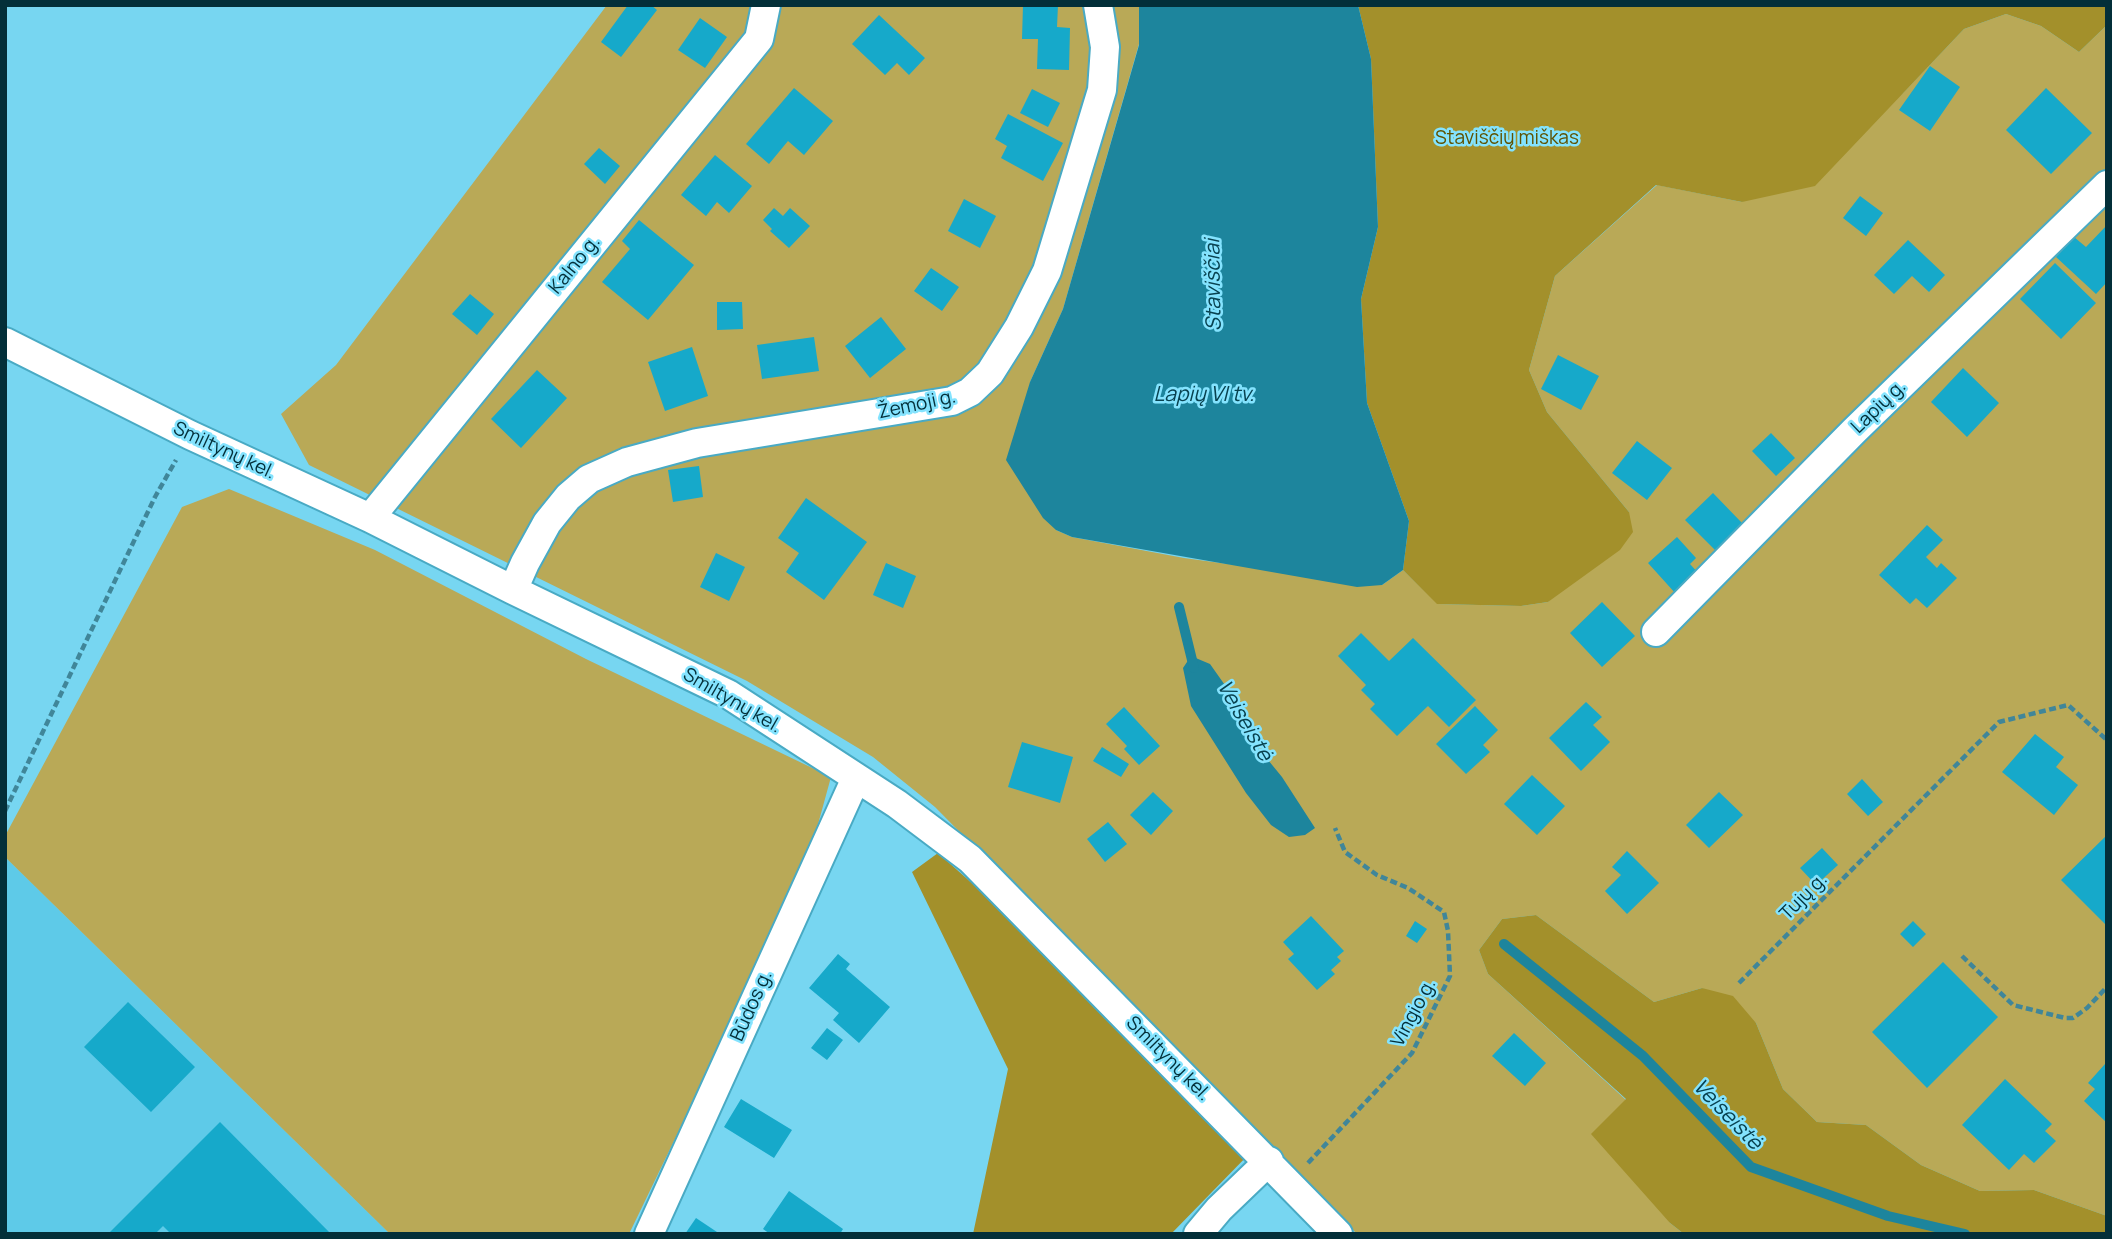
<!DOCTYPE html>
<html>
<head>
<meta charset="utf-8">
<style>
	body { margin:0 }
	#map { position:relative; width:2112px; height:1239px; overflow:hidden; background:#77d6f1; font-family:Manrope,sans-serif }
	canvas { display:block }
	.frame { position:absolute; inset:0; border:7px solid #032f39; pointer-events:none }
</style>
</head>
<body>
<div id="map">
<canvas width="2112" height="1239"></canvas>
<div class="frame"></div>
</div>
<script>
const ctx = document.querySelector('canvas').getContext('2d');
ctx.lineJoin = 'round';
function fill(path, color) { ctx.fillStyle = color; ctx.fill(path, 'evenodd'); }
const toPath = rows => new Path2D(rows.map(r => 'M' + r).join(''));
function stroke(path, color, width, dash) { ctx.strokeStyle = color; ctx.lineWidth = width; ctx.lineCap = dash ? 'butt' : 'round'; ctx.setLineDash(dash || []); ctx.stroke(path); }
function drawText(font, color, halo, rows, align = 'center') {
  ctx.font = font + ' Manrope,sans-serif'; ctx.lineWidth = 5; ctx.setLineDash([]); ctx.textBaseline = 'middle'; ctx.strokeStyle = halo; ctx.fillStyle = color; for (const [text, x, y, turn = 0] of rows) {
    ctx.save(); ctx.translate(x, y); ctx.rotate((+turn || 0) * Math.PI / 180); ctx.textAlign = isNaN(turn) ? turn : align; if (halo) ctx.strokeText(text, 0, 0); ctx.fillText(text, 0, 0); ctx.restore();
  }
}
const built = toPath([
	[5,857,390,1234,5,1234]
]);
const green = toPath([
	[607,5,1139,5,1139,44,1063,309,1030,382,1056,530,1072,537,1184,558,1382,585,1403,570,1438,604,1521,606,1548,602,1629,512,1547,412,1529,370,1555,276,1657,185,1742,202,1903,93,1964,29,2006,14,2041,26,2079,52,2107,25,2107,1216,2034,1190,1980,1191,1921,1165,1866,1125,1817,1122,1783,1089,1756,1023,1702,988,1654,1002,1536,915,1502,919,1479,950,1488,974,1626,1100,1670,1223,1684,1234,1357,1234,935,807,873,757,747,681,309,465,281,414,336,365],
	[229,489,375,550,586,659,831,777,806,868,629,1234,390,1234,5,857,5,836,182,507]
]);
const forest = toPath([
	[1358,5,2107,5,2107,25,2079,52,2041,26,2006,14,1964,29,1815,186,1742,202,1656,185,1555,276,1529,370,1547,412,1629,512,1633,532,1620,550,1548,602,1521,606,1437,604,1403,570,1409,521,1367,403,1361,299,1378,227,1371,59],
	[938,853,1036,940,1251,1152,1171,1234,973,1234,1008,1069,912,872],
	[1536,915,1654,1002,1702,988,1733,996,1756,1023,1783,1089,1817,1122,1866,1125,1921,1165,1980,1191,2034,1190,2107,1216,2107,1234,1684,1234,1670,1223,1591,1134,1626,1099,1488,974,1479,950,1502,919]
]);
const water = toPath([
	[1139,5,1358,5,1371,59,1378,227,1361,299,1367,403,1409,521,1403,570,1382,585,1357,587,1072,537,1056,530,1043,518,1006,460,1030,382,1063,309,1139,45],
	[1191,656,1210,664,1227,688,1250,738,1282,777,1315,828,1305,835,1289,837,1271,825,1246,793,1191,706,1183,668]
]);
const stream = toPath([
	[1179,607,1194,668],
	[1504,944,1643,1056,1751,1167,1888,1216,1965,1234]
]);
const building = toPath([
	[628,5,651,5,657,10,621,57,601,42],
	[1023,5,1058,5,1057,27,1070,28,1069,70,1037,69,1038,39,1022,39],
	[879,15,925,58,909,75,897,63,885,75,852,44],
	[700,18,727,37,705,68,678,50],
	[1930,66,1960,87,1930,131,1899,110],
	[794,88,833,121,804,155,788,141,769,164,746,144],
	[2046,88,2092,133,2051,174,2006,130],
	[1032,89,1060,103,1048,127,1020,113],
	[1008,114,1063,143,1043,181,1001,158,1007,146,995,139],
	[599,148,620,166,605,184,584,164],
	[715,155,752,186,729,213,717,202,706,216,681,195],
	[1860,196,1883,213,1866,236,1843,218],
	[964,199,996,216,980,248,948,231],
	[774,208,783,216,790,208,810,226,789,248,770,231,772,229,763,220],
	[639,220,694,265,648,320,602,282,630,249,622,241],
	[2107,225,2107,282,2096,294,2056,257,2074,237,2086,247],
	[1908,240,1945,275,1929,292,1912,276,1894,294,1874,275],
	[2055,263,2096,303,2061,339,2020,299],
	[931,268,959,287,942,311,914,291],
	[470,294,494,314,477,335,452,314],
	[717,302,742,302,743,329,717,330],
	[881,317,906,349,870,378,845,346],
	[814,337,819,371,762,379,757,345],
	[692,347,708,396,665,411,648,362],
	[1558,355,1599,376,1581,410,1541,389],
	[1963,368,1999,403,1967,437,1931,402],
	[537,370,567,398,521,448,491,419],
	[1771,433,1795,458,1776,476,1752,451],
	[1637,441,1672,468,1647,500,1612,473],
	[699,466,703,497,673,502,668,470],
	[1713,493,1742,523,1715,550,1685,520],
	[806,498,867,542,824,600,786,572,799,553,778,538],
	[1927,525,1943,540,1926,557,1937,568,1941,563,1957,578,1927,608,1916,598,1910,604,1879,575],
	[1677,537,1696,558,1690,564,1699,574,1676,594,1648,563],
	[716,553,745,567,729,601,700,587],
	[886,563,916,576,903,608,873,595],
	[1602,602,1635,636,1602,667,1570,633],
	[1361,633,1389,661,1413,638,1476,700,1449,727,1428,706,1397,736,1370,709,1375,704,1361,690,1366,685,1338,656],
	[1586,702,1602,717,1593,725,1610,742,1581,771,1549,738],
	[1475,706,1498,730,1483,745,1490,752,1466,774,1436,744],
	[1124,707,1160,746,1139,765,1124,749,1127,746,1106,724],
	[2035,734,2064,757,2056,767,2078,785,2054,815,2002,772],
	[1022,742,1073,757,1060,803,1008,787],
	[1102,747,1129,764,1121,777,1093,761],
	[1532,775,1565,806,1537,835,1504,804],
	[1862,779,1883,802,1868,816,1847,794],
	[1153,792,1173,811,1151,835,1130,815],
	[1719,792,1743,815,1709,848,1686,825],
	[1108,822,1127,844,1105,862,1087,839],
	[2107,835,2107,926,2061,880],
	[1822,848,1838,865,1816,885,1800,868],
	[1627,851,1659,883,1627,914,1605,891,1621,875,1612,867],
	[1311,916,1344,951,1337,957,1341,961,1331,970,1335,974,1317,990,1288,959,1294,954,1283,942],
	[1415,921,1427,929,1417,943,1406,936],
	[1913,921,1926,934,1913,947,1900,934],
	[838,954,850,964,846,969,890,1007,859,1043,833,1020,839,1013,809,988],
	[1943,962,1998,1017,1927,1088,1872,1032],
	[128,1002,195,1067,151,1112,84,1047],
	[827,1028,843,1040,827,1060,811,1048],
	[1514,1033,1546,1063,1525,1086,1492,1056],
	[2105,1064,2107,1066,2107,1123,2084,1101,2095,1089,2088,1083],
	[2005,1079,2052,1124,2045,1131,2056,1141,2034,1163,2024,1154,2009,1170,1962,1125],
	[741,1099,792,1130,774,1158,724,1127],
	[220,1122,331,1234,171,1234,163,1226,155,1234,108,1234],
	[789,1191,843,1229,840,1234,770,1234,763,1229],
	[696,1218,720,1234,685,1234]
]);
const path = toPath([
	[5,811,155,497,176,460],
	[1962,956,2013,1005,2065,1018,2073,1018,2087,1008,2107,987],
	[1739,983,1999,722,2068,705,2107,740],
	[1308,1163,1412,1053,1450,976,1448,931,1444,912,1408,888,1377,875,1345,852,1335,828]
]);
const minor = toPath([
	[5,342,190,435,370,518,513,590,728,694,897,804,970,859,1338,1234],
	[370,518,759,39,766,5],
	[513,590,525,563,547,523,568,497,589,479,627,462,697,443,952,401,970,392,990,373,1019,327,1047,271,1102,90,1105,47,1098,5],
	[1656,632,1854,431,2107,185],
	[649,1234,856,778],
	[1198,1234,1219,1209,1269,1161]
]);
const parkNames = [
	["Staviščių miškas",1507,139]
];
const streetNames = [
	["Kalno g.",575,265,-51],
	["Žemoji g.",917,405,-12],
	["Lapių g.",1879,407,-44],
	["Smiltynų kel.",224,451,25],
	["Smiltynų kel.",732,701,30],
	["Tujų g.",1804,897,-45],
	["Būdos g.",752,1006,-66],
	["Vingio g.",1414,1013,-62],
	["Smiltynų kel.",1168,1059,45]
];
const waterNames = [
	["Staviščiai",1214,285,-91],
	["Lapių VI tv.",1204,395],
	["Veiseistė",1244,721,60],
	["Veiseistė",1727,1115,46]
];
fill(built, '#5ecae8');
fill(green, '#b9a957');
fill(forest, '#a3902b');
fill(water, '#1d859d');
stroke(stream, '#1d859d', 10);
fill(building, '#16a9ca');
stroke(minor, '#49aac4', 32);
stroke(path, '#408699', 4.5, [7, 3.5]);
stroke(minor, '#fff', 28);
drawText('19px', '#5f5202', '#84e3fe', parkNames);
drawText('19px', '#032f39', '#84e3fe', streetNames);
drawText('italic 21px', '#084250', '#84e3fe', waterNames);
</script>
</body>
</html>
